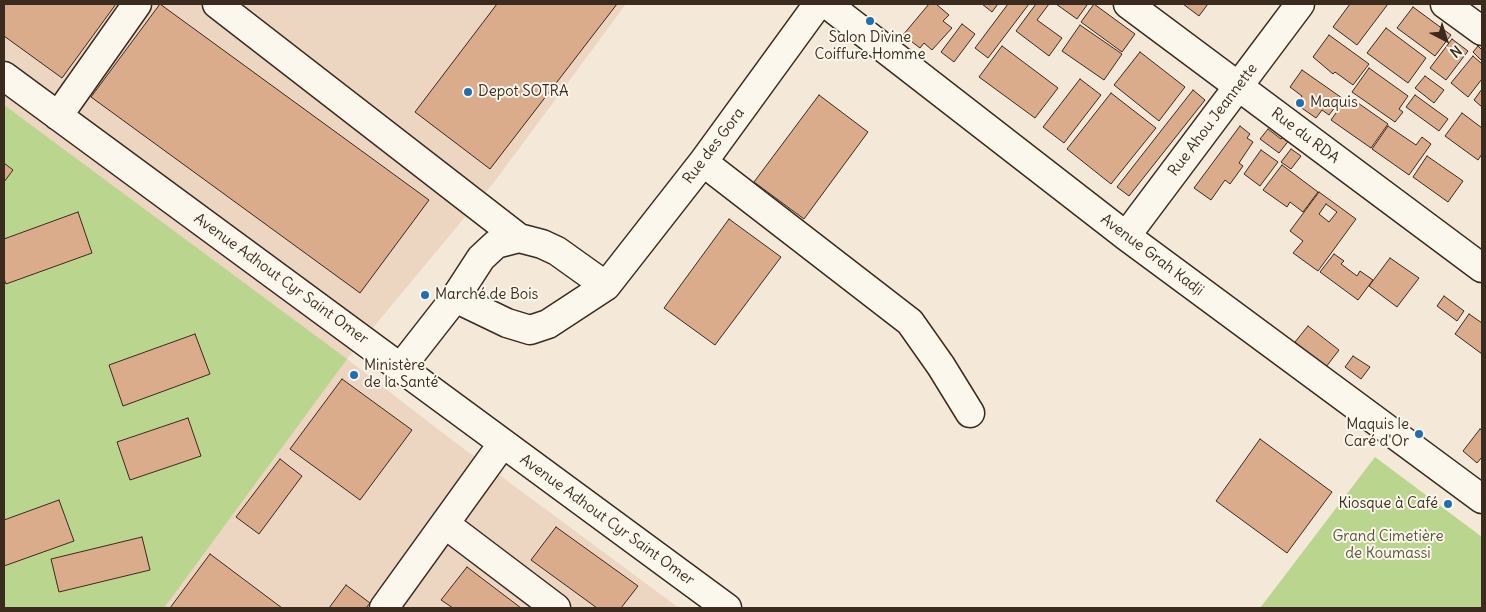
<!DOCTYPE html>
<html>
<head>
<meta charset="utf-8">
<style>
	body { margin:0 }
	#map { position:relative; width:1486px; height:612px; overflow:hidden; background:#f4e8d9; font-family:Delius,sans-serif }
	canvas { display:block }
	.frame { position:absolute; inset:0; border:5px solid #3b2a1e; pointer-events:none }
	.north { position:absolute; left:1421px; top:15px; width:50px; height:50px; -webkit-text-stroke:4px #fbf7ec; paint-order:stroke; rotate:140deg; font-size:14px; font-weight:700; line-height:20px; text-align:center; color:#3b2a1e }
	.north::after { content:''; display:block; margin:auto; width:18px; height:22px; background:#3b2a1e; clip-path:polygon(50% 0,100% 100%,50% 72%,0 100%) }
</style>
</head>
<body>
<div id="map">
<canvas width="1486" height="612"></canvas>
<div class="frame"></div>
<div class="north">N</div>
</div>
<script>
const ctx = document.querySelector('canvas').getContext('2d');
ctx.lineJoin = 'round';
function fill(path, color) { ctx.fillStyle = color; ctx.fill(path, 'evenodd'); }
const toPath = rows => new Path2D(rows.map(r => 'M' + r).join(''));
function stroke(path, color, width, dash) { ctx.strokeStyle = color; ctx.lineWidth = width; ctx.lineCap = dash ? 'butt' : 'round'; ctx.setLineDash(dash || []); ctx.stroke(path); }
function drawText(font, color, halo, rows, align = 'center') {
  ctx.font = font + ' Delius,sans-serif'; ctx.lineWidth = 4; ctx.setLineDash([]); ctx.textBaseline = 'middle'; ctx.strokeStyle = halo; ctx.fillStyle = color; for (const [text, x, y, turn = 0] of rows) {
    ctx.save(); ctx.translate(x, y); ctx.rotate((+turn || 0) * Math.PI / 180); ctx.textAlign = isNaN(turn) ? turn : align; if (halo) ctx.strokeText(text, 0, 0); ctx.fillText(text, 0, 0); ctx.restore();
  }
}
const built = toPath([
	[4,4,626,4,495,181,347,359,448,437,679,608,4,608]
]);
const green = toPath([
	[4,105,347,359,164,608,4,608],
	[1375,457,1482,537,1482,608,1260,608]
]);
const building = toPath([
	[4,4,116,4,62,78,4,36,4,4],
	[160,4,429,200,360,293,91,97,160,4],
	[497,4,617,4,490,169,415,112,497,4],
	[929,4,936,4,949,15,943,21,952,28,932,50,924,43,920,48,903,35,929,4],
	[982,4,998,4,992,12,982,4],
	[1008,4,1029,4,988,58,975,48,1008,4],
	[1036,4,1049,4,1037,20,1062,38,1049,56,1016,31,1036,4],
	[1056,4,1084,4,1087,5,1077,19,1056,4],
	[1094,4,1135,34,1122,52,1081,22,1094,4],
	[1183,4,1208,4,1199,16,1183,4],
	[1350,4,1388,4,1357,45,1333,27,1350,4],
	[1413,7,1451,35,1435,56,1397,28,1413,7],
	[962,24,975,34,954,62,941,52,962,24],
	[1080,25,1122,54,1104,80,1062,51,1080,25],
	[1386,28,1426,58,1408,83,1367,53,1386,28],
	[1329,35,1369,64,1353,85,1335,72,1333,74,1313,57,1329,35],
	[1452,39,1468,51,1446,80,1430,68,1452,39],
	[1002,46,1058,88,1035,118,979,77,1002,46],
	[1478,46,1482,50,1482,61,1473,52,1478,46],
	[1140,52,1185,87,1159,121,1114,85,1140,52],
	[1473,56,1482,64,1482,79,1468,97,1451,83,1473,56],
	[1369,68,1408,96,1399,109,1403,112,1395,122,1352,92,1369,68],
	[1302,70,1342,98,1329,115,1322,110,1316,118,1296,104,1302,96,1290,87,1302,70],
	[1425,76,1444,90,1434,103,1415,88,1425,76],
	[1080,79,1101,95,1064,143,1043,127,1080,79],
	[1482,89,1482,107,1474,100,1482,89],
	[1193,90,1205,100,1129,196,1117,187,1193,90],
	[1111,93,1156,128,1111,184,1067,149,1111,93],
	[819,95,868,132,804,219,754,182,819,95],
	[1415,95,1448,119,1439,131,1406,107,1415,95],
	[1348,96,1388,124,1371,148,1331,120,1348,96],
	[1462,113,1482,128,1482,154,1478,160,1445,136,1462,113],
	[1240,126,1250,134,1247,138,1253,142,1239,163,1243,166,1230,184,1225,180,1211,200,1194,188,1240,126],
	[1388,126,1416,145,1422,137,1431,144,1409,175,1372,149,1388,126],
	[1268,129,1281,139,1284,135,1290,139,1279,153,1260,139,1268,129],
	[1291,149,1301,156,1291,169,1281,162,1291,149],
	[1261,150,1278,162,1260,186,1244,174,1261,150],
	[1427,156,1463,181,1448,202,1413,177,1427,156],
	[4,163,13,170,4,182,4,163],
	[1282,165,1318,192,1303,212,1290,202,1287,207,1263,190,1282,165],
	[1319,192,1356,219,1318,271,1293,253,1303,241,1290,231,1319,192],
	[1326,204,1337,212,1329,222,1319,214,1326,204],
	[78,212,92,253,6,284,4,279,4,239,78,212],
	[729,219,781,257,715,345,664,308,729,219],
	[1334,254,1344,261,1341,264,1357,276,1360,271,1373,280,1358,300,1320,272,1334,254],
	[1390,258,1419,278,1397,307,1369,286,1390,258],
	[1444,296,1464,311,1457,321,1437,306,1444,296],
	[1469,314,1482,323,1482,354,1455,334,1469,314],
	[1308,326,1339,350,1326,367,1295,342,1308,326],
	[195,334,210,374,123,406,109,365,195,334],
	[1353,356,1370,367,1361,379,1345,367,1353,356],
	[342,379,412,430,360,500,290,449,342,379],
	[188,418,201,456,130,480,117,442,188,418],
	[1480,429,1482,430,1482,457,1477,463,1463,451,1480,429],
	[1260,439,1332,492,1287,553,1216,501,1260,439],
	[280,459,302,476,259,534,236,517,280,459],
	[59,500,74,541,4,566,4,520,59,500],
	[556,527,638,586,621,608,597,608,531,560,556,527],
	[142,537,150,570,59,592,51,559,142,537],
	[210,554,282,608,170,608,210,554],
	[467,567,521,608,453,608,441,600,467,567],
	[346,585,370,603,366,608,329,608,346,585]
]);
const minor = toPath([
	[217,4,519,238],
	[827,4,1126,236,1482,499],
	[1128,4,1482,268],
	[1445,4,1482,31],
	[4,76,727,608],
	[58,116,137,4],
	[703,162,910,322,941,366,970,413],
	[1126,236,1300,4],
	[455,298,507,323,530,330,548,324,606,286,703,162,818,4],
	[401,367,455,298,481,258,496,244,519,238,542,244,557,251,606,286],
	[445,524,556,608],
	[384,608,503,443]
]);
const markers = [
	[870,21,5,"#1f6fb2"],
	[468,92,5,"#1f6fb2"],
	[1300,103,5,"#1f6fb2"],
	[425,295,5,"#1f6fb2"],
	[354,375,5,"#1f6fb2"],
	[1419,434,5,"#1f6fb2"],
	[1448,504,5,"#1f6fb2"]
];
const poiNames = [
	["Salon Divine",870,38,"center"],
	["Coiffure Homme",870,55,"center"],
	["Depot SOTRA",478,92],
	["Maquis",1310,103],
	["Marché de Bois",435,295],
	["Ministère",364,366],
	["de la Santé",364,383],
	["Maquis le",1409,425,"right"],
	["Caré d'Or",1409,442,"right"],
	["Kiosque à Café",1438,504,"right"]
];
const streetNames = [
	["Rue Ahou Jeannette",1213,120,-53],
	["Rue du RDA",1305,136,37],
	["Rue des Gora",714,146,-53],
	["Avenue Grah Kadji",1152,255,37],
	["Avenue Adhout Cyr Saint Omer",281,279,36],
	["Avenue Adhout Cyr Saint Omer",607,520,36]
];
const parkNames = [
	["Grand Cimetière",1388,537],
	["de Koumassi",1388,554]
];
fill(built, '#ecd6c2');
fill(green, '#bad58d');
fill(building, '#daac8b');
stroke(building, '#3b2a1e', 1);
stroke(minor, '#3b2a1e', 31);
stroke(minor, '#fbf7ec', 28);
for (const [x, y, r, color] of markers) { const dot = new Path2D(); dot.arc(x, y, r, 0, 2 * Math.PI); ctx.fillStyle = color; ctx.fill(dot); stroke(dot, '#fbf7ec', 2); }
drawText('15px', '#3b2a1e', '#fbf7ec', poiNames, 'left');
drawText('15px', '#3b2a1e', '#fbf7ec', streetNames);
drawText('15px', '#5b553a', '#fbf7ec', parkNames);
</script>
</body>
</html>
